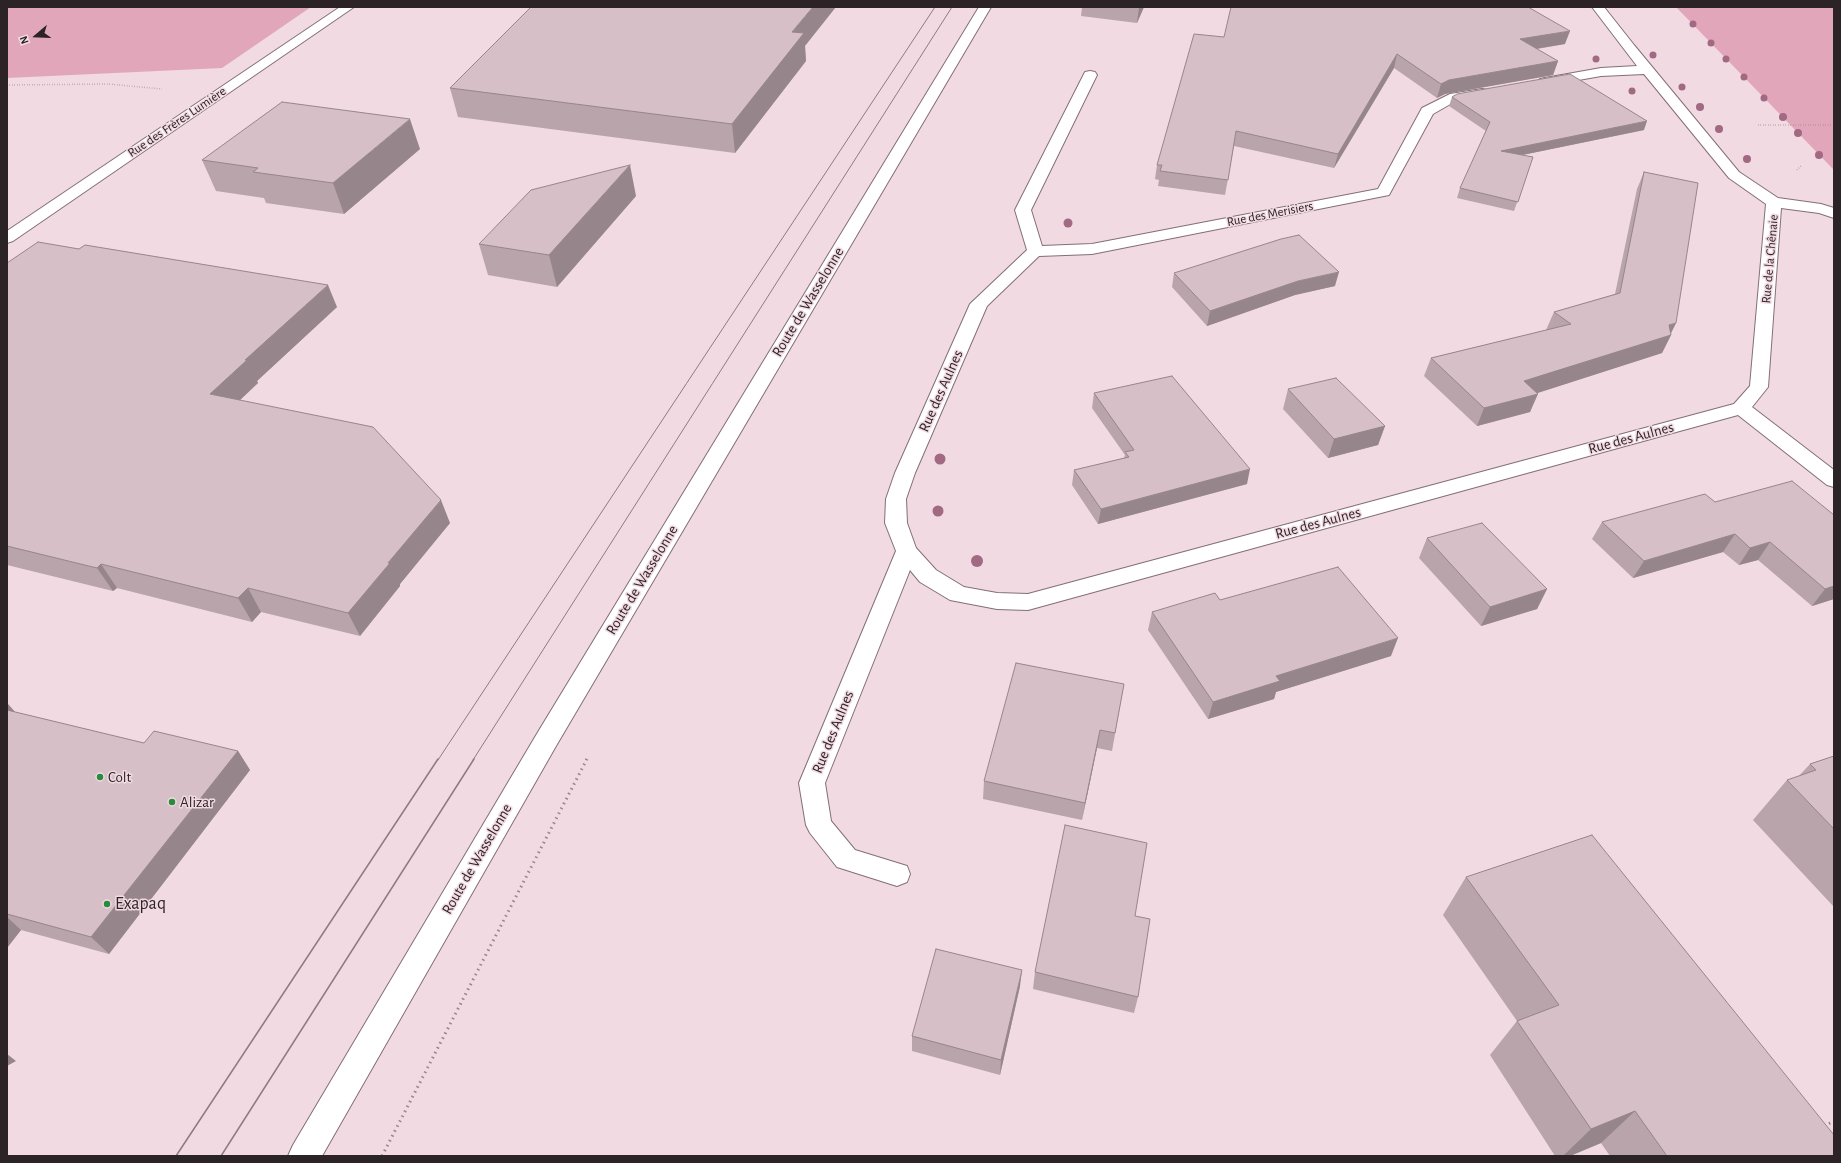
<!DOCTYPE html>
<html>
<head>
<meta charset="utf-8">
<style>
	body { margin:0 }
	#map { position:relative; width:1841px; height:1163px; overflow:hidden; background:#f1dae1; font-family:"Alegreya Sans",sans-serif }
	canvas { display:block }
	.frame { position:absolute; inset:0; border:8px solid #2c2326; pointer-events:none }
	.north { position:absolute; left:16px; top:16px; width:40px; height:40px; -webkit-text-stroke:3px #f1dae1; paint-order:stroke; rotate:251deg; font-size:11px; font-weight:700; line-height:16px; text-align:center; color:#2c2326 }
	.north::after { content:''; display:block; margin:auto; width:14px; height:18px; background:#2c2326; clip-path:polygon(50% 0,100% 100%,50% 72%,0 100%) }
</style>
</head>
<body>
<div id="map">
<canvas width="1841" height="1163"></canvas>
<div class="frame"></div>
<div class="north">N</div>
</div>
<script>
const ctx = document.querySelector('canvas').getContext('2d');
ctx.lineJoin = 'round';
function fill(path, color) { ctx.fillStyle = color; ctx.fill(path, 'evenodd'); }
const toPath = rows => new Path2D(rows.map(r => 'M' + r).join(''));
function stroke(path, color, width, dash) { ctx.strokeStyle = color; ctx.lineWidth = width; ctx.lineCap = dash ? 'butt' : 'round'; ctx.setLineDash(dash || []); ctx.stroke(path); }
function drawText(font, color, halo, rows, align = 'center') {
  ctx.font = font + ' "Alegreya Sans",sans-serif'; ctx.lineWidth = 3; ctx.setLineDash([]); ctx.textBaseline = 'middle'; ctx.strokeStyle = halo; ctx.fillStyle = color; for (const [text, x, y, turn = 0] of rows) {
    ctx.save(); ctx.translate(x, y); ctx.rotate((+turn || 0) * Math.PI / 180); ctx.textAlign = isNaN(turn) ? turn : align; if (halo) ctx.strokeText(text, 0, 0); ctx.fillText(text, 0, 0); ctx.restore();
  }
}
const green = toPath([
	[7,7,311,7,222,68,7,78],
	[1676,7,1834,7,1834,169,1833,169]
]);
const pathFar2 = toPath([
	[7,85,108,84,162,89],
	[1758,125,1834,125],
	[1797,170,1801,166]
]);
const pathFar1 = toPath([
	[586,760,587,758]
]);
const path = toPath([
	[1824,1126,1834,1121],
	[382,1156,587,759]
]);
const minor = toPath([
	[340,7,354,7,13,241,7,243,7,231,340,7],
	[1592,7,1604,7,1634,45,1739,172,1778,198,1821,204,1834,208,1834,218,1819,213,1781,208,1768,387,1752,407,1834,470,1834,487,1827,485,1738,415,1028,610,997,609,950,600,920,582,910,570,825,783,831,821,855,850,907,866,910,874,907,882,897,886,837,867,810,833,806,825,799,783,896,551,885,523,886,499,895,473,970,304,1027,250,1015,210,1085,72,1090,71,1095,72,1097,75,1031,210,1042,246,1092,244,1378,189,1422,108,1450,94,1482,89,1487,90,1489,93,1487,96,1482,97,1454,102,1433,114,1389,195,1092,254,1039,256,987,306,915,473,906,499,907,523,916,548,936,570,964,587,997,593,1028,594,1734,404,1750,386,1766,204,1729,178,1644,74,1601,76,1545,86,1540,85,1538,82,1540,79,1545,78,1601,68,1637,66,1592,7]
]);
const major = toPath([
	[979,7,991,7,556,746,322,1156,288,1156,293,1145,538,732,979,7]
]);
const tramFar1 = toPath([
	[438,760,935,7],
	[473,760,952,7]
]);
const tram = toPath([
	[176,1156,438,759],
	[221,1156,474,759]
]);
const trees = [
	[1693,24,3.5],
	[1711,43,3.5],
	[1653,55,3.5],
	[1596,59,3.5],
	[1726,59,3.5],
	[1744,77,3.5],
	[1682,87,3.5],
	[1632,91,3.5],
	[1764,98,3.5],
	[1700,107,4],
	[1783,117,4],
	[1719,129,4],
	[1798,133,4],
	[1819,155,4],
	[1747,159,4],
	[1068,223,4.5],
	[940,459,5.5],
	[938,511,5.5],
	[977,561,6]
];
const wall = toPath([
	[1082,7,1144,7,1137,23,1081,16],
	[1532,9,1565,44,1537,49,1558,61,1553,75,1445,94,1437,98,1394,68,1334,168,1234,146,1225,195,1158,186,1159,180,1155,179,1157,165,1224,37],
	[805,46,806,61,735,153,458,117,450,88],
	[1452,97,1644,130,1522,155,1533,157,1514,211,1457,198,1460,188,1486,131,1449,106],
	[420,149,344,214,266,203,264,198,216,191,202,160],
	[1644,172,1676,323,1671,333,1671,335,1662,353,1537,393,1530,412,1477,426,1424,376,1431,358,1546,330,1554,312,1615,294,1637,189],
	[636,196,557,287,488,275,479,244],
	[7,263,337,307,257,381,258,383,240,400,450,523,400,584,400,586,360,636,261,612,252,622,117,588,113,591,7,565],
	[1174,273,1335,286,1295,295,1207,326,1172,287],
	[1288,389,1385,426,1378,445,1328,458,1283,409],
	[1094,393,1247,484,1098,524,1072,485,1074,470,1124,458,1125,455,1092,408],
	[1715,502,1834,515,1834,599,1812,606,1758,560,1739,565,1723,552,1633,578,1592,539,1602,522],
	[1427,538,1547,589,1537,609,1481,626,1419,558],
	[1220,600,1391,656,1276,692,1274,699,1208,719,1148,630,1152,612],
	[1124,684,1112,751,1097,748,1082,820,983,799,984,781],
	[7,703,15,712,144,743,238,751,250,770,109,954,21,930,7,948],
	[1834,756,1834,907,1753,820,1787,780,1799,776,1810,764],
	[1466,877,1834,1156,1610,1156,1601,1143,1570,1156,1555,1156,1490,1055,1517,1021,1443,915],
	[1135,916,1138,997,1134,1013,1033,989,1035,972],
	[1020,986,1000,1075,912,1051,912,1036]
]);
const shadedWall = toPath([
	[813,7,836,7,805,46,806,61,735,153,732,124,792,32],
	[1139,7,1144,7,1137,23],
	[1570,31,1565,44,1516,52,1520,39],
	[1397,54,1394,68,1334,168,1338,154],
	[1558,61,1553,75,1445,94,1437,98,1441,84,1449,80],
	[410,119,420,149,344,214,333,183],
	[1647,121,1644,130,1498,160,1501,151],
	[630,165,636,196,557,287,549,255],
	[1339,272,1335,286,1295,295,1207,326,1210,311,1298,281],
	[328,285,337,307,257,381,258,383,222,417,210,394,245,360],
	[1676,323,1670,335,1671,335,1662,353,1519,399,1538,394,1530,412,1477,426,1484,408,1524,381],
	[1385,426,1378,445,1328,458,1334,439],
	[1250,469,1247,484,1098,524,1101,509],
	[441,500,450,523,400,584,400,586,360,636,348,613,388,563],
	[1735,534,1723,552,1633,578,1644,561],
	[1770,542,1758,560,1739,565,1750,548],
	[101,564,117,588,113,591,97,568],
	[1834,586,1834,599,1812,606,1825,589],
	[248,588,261,612,252,622,238,598],
	[1547,589,1537,609,1481,626,1490,607],
	[1398,638,1391,656,1276,692,1274,699,1208,719,1213,702,1276,676],
	[7,703,15,712,7,720],
	[1100,730,1097,748,1082,820,1085,803],
	[238,751,250,770,109,954,91,937],
	[7,917,21,930,7,948],
	[1022,970,1020,986,1000,1075,1001,1060],
	[7,1054,16,1061,7,1066],
	[1635,1111,1601,1143,1570,1156,1563,1156,1591,1129]
]);
const building = toPath([
	[531,7,813,7,792,32,804,33,732,124,450,88,531,7],
	[1231,7,1528,7,1570,31,1520,39,1558,61,1449,80,1441,84,1397,54,1338,154,1236,131,1228,180,1160,171,1162,165,1157,165,1194,34,1224,37,1231,7],
	[1570,74,1647,121,1501,151,1533,157,1518,202,1460,188,1490,122,1452,97,1457,94,1570,74],
	[282,102,410,119,333,183,253,172,258,168,202,160,282,102],
	[630,165,549,255,479,244,531,190,630,165],
	[1644,172,1698,183,1676,323,1669,325,1671,335,1524,381,1538,394,1484,408,1431,358,1571,324,1554,312,1620,293,1644,172],
	[1299,235,1339,272,1298,281,1210,311,1174,273,1281,239,1299,235],
	[38,242,79,249,85,245,328,285,245,360,247,360,210,394,373,427,441,500,388,563,390,563,348,613,248,588,238,598,101,564,97,568,7,546,7,263,38,242],
	[1172,376,1250,469,1101,509,1074,470,1129,457,1125,452,1134,450,1094,393,1172,376],
	[1336,378,1385,426,1334,439,1288,389,1336,378],
	[1792,481,1834,515,1834,586,1825,589,1770,542,1750,548,1735,534,1644,561,1602,522,1705,494,1715,502,1792,481],
	[1482,523,1547,589,1490,607,1427,538,1482,523],
	[1338,567,1398,638,1276,676,1280,681,1213,702,1152,612,1215,593,1220,600,1338,567],
	[1016,663,1124,684,1115,733,1100,730,1085,803,984,781,1016,663],
	[7,710,144,743,154,731,238,751,91,937,7,914,7,710],
	[1834,756,1834,829,1787,780,1816,770,1810,764,1834,756],
	[1065,825,1147,843,1135,916,1150,919,1138,997,1035,972,1065,825],
	[1592,835,1834,1135,1834,1156,1667,1156,1635,1111,1591,1129,1517,1021,1559,1005,1466,877,1592,835],
	[936,949,1022,970,1001,1060,912,1036,936,949]
]);
const markers = [
	[100,777,4,"#288b3f"],
	[172,802,4,"#288b3f"],
	[107,904,4,"#288b3f"]
];
const farStreetnames = [
	["Rue des Frères Lumière",177,122,-34],
	["Rue des Merisiers",1270,214,-11],
	["Rue de la Chênaie",1770,259,-85]
];
const streetNames = [
	["Route de Wasselonne",808,302,-59],
	["Rue des Aulnes",941,391,-66],
	["Rue des Aulnes",1631,438,-15],
	["Rue des Aulnes",1318,523,-15],
	["Route de Wasselonne",642,580,-59],
	["Rue des Aulnes",833,732,-68],
	["Route de Wasselonne",477,859,-60]
];
const poiNames = [
	["Colt",108,777],
	["Alizar",180,802]
];
const nearPoinames = [
	["Exapaq",115,904]
];
fill(green, '#e2a6ba');
stroke(minor, '#836f75', 2);
stroke(major, '#836f75', 2);
stroke(pathFar2, '#98878d', 1.5, [0.5, 2]);
stroke(pathFar1, '#98878d', 2.5, [1, 3]);
stroke(path, '#98878d', 3, [1.5, 4]);
fill(minor, '#fff');
fill(major, '#fff');
stroke(tramFar1, '#8c7c81', 1);
stroke(tram, '#8c7c81', 1.5);
ctx.fillStyle = '#a16982';
for (const [x, y, r] of trees) { ctx.beginPath(); ctx.arc(x, y, r, 0, 2 * Math.PI); ctx.fill(); }
fill(wall, '#b8a4aa');
fill(shadedWall, '#96868b');
fill(building, '#d6bfc6');
stroke(building, '#96868b', 1);
for (const [x, y, r, color] of markers) { const dot = new Path2D(); dot.arc(x, y, r, 0, 2 * Math.PI); ctx.fillStyle = color; ctx.fill(dot); stroke(dot, '#f1dae1', 1.5); }
drawText('13px', '#2c2326', '#f1dae1', farStreetnames);
drawText('15px', '#2c2326', '#f1dae1', streetNames);
drawText('15px', '#2c2326', '#f1dae1', poiNames, 'left');
drawText('18px', '#2c2326', '#f1dae1', nearPoinames, 'left');
</script>
</body>
</html>
